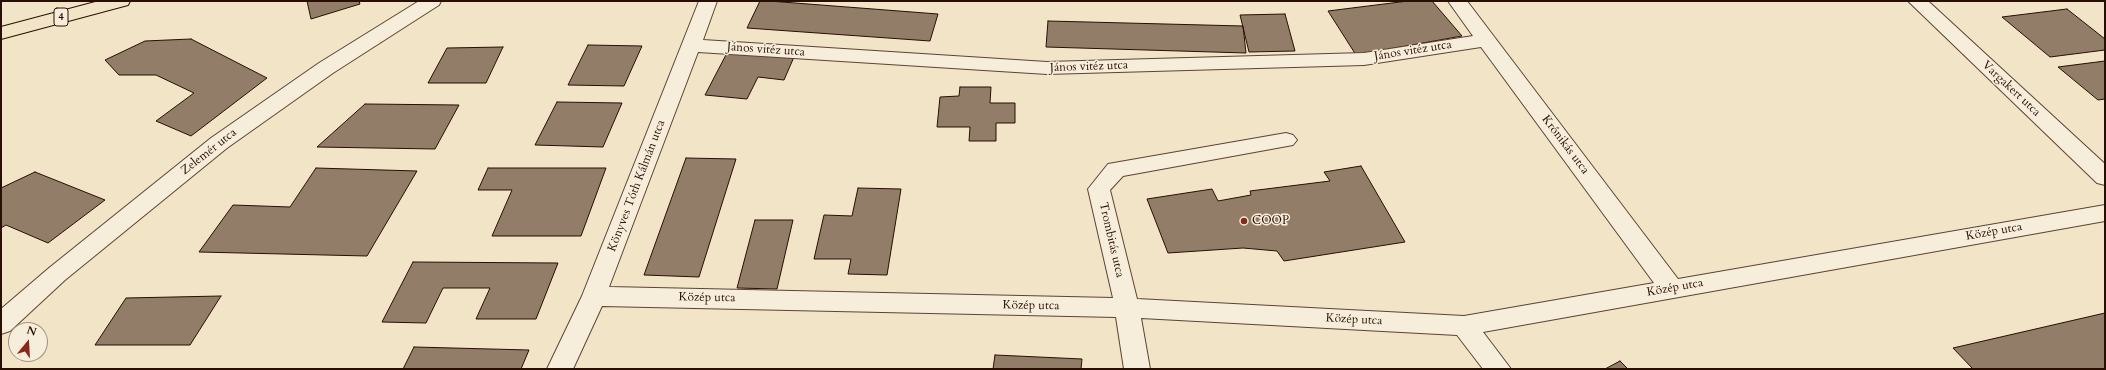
<!DOCTYPE html>
<html>
<head>
<meta charset="utf-8">
<style>
	body { margin:0 }
	#map { position:relative; width:2106px; height:370px; overflow:hidden; background:#f2e4c7; font-family:Cardo,serif }
	canvas { display:block }
	.frame { position:absolute; inset:0; border:2px solid #290e03; pointer-events:none }
	.north { position:absolute; left:8px; top:322px; width:40px; height:40px; box-sizing:border-box; background:#f7eddb; border:1px solid #a59485; border-radius:50%; rotate:18deg; font-size:11px; font-weight:700; line-height:16px; text-align:center; color:#290e03 }
	.north::after { content:''; display:block; margin:auto; width:14px; height:18px; background:#8f2418; clip-path:polygon(50% 0,100% 100%,50% 72%,0 100%) }
</style>
</head>
<body>
<div id="map">
<canvas width="2106" height="370"></canvas>
<div class="frame"></div>
<div class="north">N</div>
</div>
<script>
const ctx = document.querySelector('canvas').getContext('2d');
ctx.lineJoin = 'round';
function fill(path, color) { ctx.fillStyle = color; ctx.fill(path, 'evenodd'); }
const toPath = rows => new Path2D(rows.map(r => 'M' + r).join(''));
function stroke(path, color, width, dash) { ctx.strokeStyle = color; ctx.lineWidth = width; ctx.lineCap = dash ? 'butt' : 'round'; ctx.setLineDash(dash || []); ctx.stroke(path); }
function drawText(font, color, halo, rows, align = 'center') {
  ctx.font = font + ' Cardo,serif'; ctx.lineWidth = 3; ctx.setLineDash([]); ctx.textBaseline = 'middle'; ctx.strokeStyle = halo; ctx.fillStyle = color; for (const [text, x, y, turn = 0] of rows) {
    ctx.save(); ctx.translate(x, y); ctx.rotate((+turn || 0) * Math.PI / 180); ctx.textAlign = isNaN(turn) ? turn : align; if (halo) ctx.strokeText(text, 0, 0); ctx.fillText(text, 0, 0); ctx.restore();
  }
}
const building = toPath([
	[307,1,359,1,360,4,311,19,307,1],
	[760,1,769,1,938,14,930,41,747,28,760,1],
	[1408,1,1432,1,1462,36,1356,55,1328,11,1408,1],
	[2067,9,2105,39,2105,50,2050,57,2002,17,2067,9],
	[1285,14,1295,51,1249,52,1240,15,1285,14],
	[1048,21,1243,26,1246,53,1046,47,1048,21],
	[191,39,267,78,191,136,156,121,194,93,156,75,119,75,105,60,145,41,191,39],
	[588,45,642,46,624,86,568,85,588,45],
	[503,47,486,83,428,83,447,48,503,47],
	[728,51,794,57,784,80,758,77,747,99,705,95,728,51],
	[2105,61,2105,99,2098,100,2058,67,2105,61],
	[960,87,991,87,990,103,1015,103,1015,123,996,123,996,141,969,141,970,127,937,127,940,97,959,96,960,87],
	[557,102,622,103,603,147,535,145,557,102],
	[365,104,459,105,435,149,317,147,365,104],
	[686,158,736,159,699,277,644,275,686,158],
	[1361,166,1405,242,1284,261,1277,251,1243,248,1168,253,1147,199,1212,189,1218,201,1251,195,1250,191,1330,181,1324,172,1361,166],
	[316,168,417,171,367,256,199,252,233,205,290,207,316,168],
	[488,168,606,168,581,236,492,236,512,190,478,190,488,168],
	[35,172,105,200,48,243,6,225,1,228,1,188,35,172],
	[858,188,901,189,887,275,848,274,851,259,814,259,824,215,852,216,858,188],
	[755,220,793,220,777,289,737,288,755,220],
	[413,262,558,263,536,319,476,319,490,288,443,288,426,323,382,322,413,262],
	[221,296,190,345,95,345,126,298,221,296],
	[2105,313,2105,369,1973,369,1953,348,2105,313],
	[414,347,529,350,521,369,403,369,414,347],
	[995,355,1082,359,1081,369,993,369,995,355],
	[1620,361,1628,369,1605,369,1620,361]
]);
const street = toPath([
	[419,1,441,1,439,5,333,73,227,148,65,280,10,331,1,334,1,309,49,268,211,138,319,63,419,1],
	[699,1,717,1,703,40,1047,62,1364,53,1473,36,1448,1,1467,1,1678,279,2105,205,2105,221,1483,332,1511,369,1483,369,1457,335,1141,318,1150,369,1124,369,1116,317,602,306,573,369,547,369,582,296,699,1],
	[1481,47,1654,283,1464,316,1137,299,1110,190,1123,176,1293,145,1297,140,1293,135,1286,133,1108,164,1088,189,1113,298,609,287,698,52,1047,74,1364,65,1481,47],
	[1908,1,1928,1,2105,164,2105,185,2097,183,1908,1]
]);
const primary = toPath([
	[99,1,130,1,128,5,1,39,1,27,99,1]
]);
const markers = [
	[1244,221,4,"#8f2418"]
];
const shields = [
	[61,17,14]
];
const shieldNames = [
	["4",61,17]
];
const streetNames = [
	["János vitéz utca",766,50,4],
	["János vitéz utca",1413,51,-9],
	["János vitéz utca",1089,67,-2],
	["Vargakert utca",2011,89,43],
	["Krónikás utca",1565,145,53],
	["Zelemér utca",209,152,-38],
	["Könyves Tóth Kálmán utca",637,186,-69],
	["Közép utca",1994,232,-10],
	["Trombitás utca",1111,240,77],
	["Közép utca",1675,288,-10],
	["Közép utca",707,298,1],
	["Közép utca",1031,306,1],
	["Közép utca",1354,320,3]
];
const poiNames = [
	["COOP",1252,221]
];
fill(building, '#927d69');
stroke(building, '#290e03', 1);
stroke(street, '#5b4434', 2);
stroke(primary, '#290e03', 2);
fill(street, '#f7eddb');
fill(primary, '#f2e4c7');
for (const [x, y, r, color] of markers) { const dot = new Path2D(); dot.arc(x, y, r, 0, 2 * Math.PI); ctx.fillStyle = color; ctx.fill(dot); stroke(dot, '#f7eddb', 1.5); }
for (const [x, y, w] of shields) { const box = new Path2D(); box.roundRect(x - w / 2, y - 9, w, 18, 3); ctx.fillStyle = '#f7eddb'; ctx.fill(box); stroke(box, '#290e03', 1); }
drawText('bold 11px', '#290e03', null, shieldNames);
drawText('12px', '#290e03', '#f7eddb', streetNames);
drawText('12px', '#290e03', '#f7eddb', poiNames, 'left');
</script>
</body>
</html>
